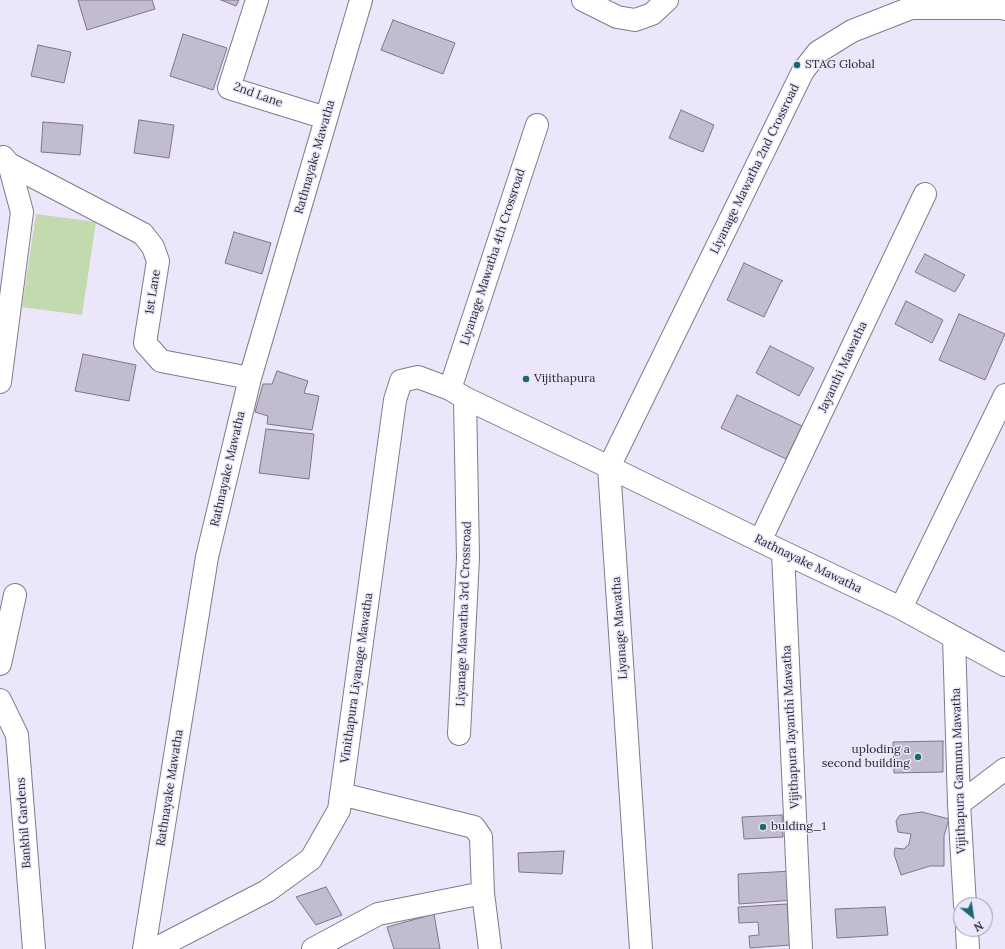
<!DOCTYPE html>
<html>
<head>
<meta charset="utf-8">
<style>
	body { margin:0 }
	#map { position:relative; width:1005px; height:949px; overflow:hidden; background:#ebe6f9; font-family:Lora,serif }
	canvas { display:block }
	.north { position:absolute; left:953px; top:897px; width:40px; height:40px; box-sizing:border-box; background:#ebe6f9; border:1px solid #9e9aa8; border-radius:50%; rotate:150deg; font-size:11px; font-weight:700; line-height:16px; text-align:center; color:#2a282f }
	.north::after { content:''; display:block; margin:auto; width:14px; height:18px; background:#1b686e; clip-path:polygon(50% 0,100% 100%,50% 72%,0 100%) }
</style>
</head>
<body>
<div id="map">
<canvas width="1005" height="949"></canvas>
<div class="north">N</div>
</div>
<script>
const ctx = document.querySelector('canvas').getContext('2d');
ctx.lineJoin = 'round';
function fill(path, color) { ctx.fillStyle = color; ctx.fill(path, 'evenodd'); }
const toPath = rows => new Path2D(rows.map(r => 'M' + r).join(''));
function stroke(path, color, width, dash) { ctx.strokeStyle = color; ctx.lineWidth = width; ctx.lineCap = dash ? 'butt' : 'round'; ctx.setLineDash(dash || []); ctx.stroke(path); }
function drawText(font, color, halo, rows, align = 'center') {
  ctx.font = font + ' Lora,serif'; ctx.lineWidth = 3; ctx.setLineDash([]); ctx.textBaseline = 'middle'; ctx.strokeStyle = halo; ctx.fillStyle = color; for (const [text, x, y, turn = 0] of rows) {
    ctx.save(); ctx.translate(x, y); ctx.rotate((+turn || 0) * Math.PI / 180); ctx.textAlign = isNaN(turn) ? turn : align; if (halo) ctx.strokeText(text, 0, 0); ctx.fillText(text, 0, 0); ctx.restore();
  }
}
const green = toPath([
	[36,214,96,222,82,315,22,307]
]);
const building = toPath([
	[78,0,152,0,155,9,87,30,78,0],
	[221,0,239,0,236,6,221,0],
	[393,20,455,43,443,74,381,50,393,20],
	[183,34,227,48,213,90,170,76,183,34],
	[38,45,71,52,64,83,31,76,38,45],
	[681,110,714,125,703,152,669,138,681,110],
	[139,120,174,125,169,158,134,153,139,120],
	[43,122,83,125,80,155,41,152,43,122],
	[234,232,271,243,262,274,225,263,234,232],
	[925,254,965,275,955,292,915,272,925,254],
	[744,263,783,281,781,282,764,317,727,300,744,263],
	[906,301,943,320,932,343,895,324,906,301],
	[959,314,1005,334,985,380,939,360,959,314],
	[770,346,814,368,799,396,756,373,770,346],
	[83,354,136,365,129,401,75,391,83,354],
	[277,371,308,381,304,393,319,396,312,430,267,424,268,416,255,412,263,384,272,384,277,371],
	[737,395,802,426,786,459,721,428,737,395],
	[266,429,314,434,309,479,259,473,266,429],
	[943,741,943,772,894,773,893,742,943,741],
	[922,812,949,819,944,836,944,866,930,866,901,875,894,854,895,848,904,849,909,844,911,834,898,832,896,821,900,815,922,812],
	[782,815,783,837,744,839,742,817,782,815],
	[564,851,562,874,519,872,518,853,564,851],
	[792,871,794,900,739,904,738,874,792,871],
	[326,887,342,915,316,925,296,897,326,887],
	[787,904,790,945,750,948,749,936,759,935,758,922,739,923,738,907,787,904],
	[885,907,888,935,837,938,835,909,885,907],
	[434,914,440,949,394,949,387,927,434,914]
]);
const minor = toPath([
	[257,0,229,88,326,118],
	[583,0,617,17,635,20,652,14,667,0],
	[9,164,143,234,153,247,158,261,145,343,161,361,250,378],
	[0,382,22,212,9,164,3,157],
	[450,389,537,125],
	[760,541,925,194],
	[783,552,801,949],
	[901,608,1005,395],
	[954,637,959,804,965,905],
	[0,664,15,595],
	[0,700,17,735,34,949],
	[459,734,468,558,465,398],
	[341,794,474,827,481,837,483,893,490,949],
	[959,804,1005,769],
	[967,929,968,949],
	[144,949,207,557,250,378,361,0],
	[155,949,267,891,311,859,339,810,395,400,401,381,418,377,450,389,465,398,609,467,783,552,901,608,1005,665],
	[313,949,378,914,483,893],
	[641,949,609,467,803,71,818,52,852,31,911,8,1003,8,1005,9]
]);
const markers = [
	[797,65,4,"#1b686e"],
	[526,379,4,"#1b686e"],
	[918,757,4,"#1b686e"],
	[763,827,4,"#1b686e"]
];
const poiNames = [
	["STAG Global",805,65],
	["Vijithapura",534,379],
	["uploding a",910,750,"right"],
	["second building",910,764,"right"],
	["bulding_1",771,827]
];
const streetNames = [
	["2nd Lane",258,95,20],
	["Rathnayake Mawatha",315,157,-74],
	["Liyanage Mawatha 2nd Crossroad",755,169,-64],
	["Liyanage Mawatha 4th Crossroad",493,257,-72],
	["1st Lane",153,292,-81],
	["Jayanthi Mawatha",843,367,-65],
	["Rathnayake Mawatha",228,469,-77],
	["Rathnayake Mawatha",808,564,26],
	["Liyanage Mawatha 3rd Crossroad",464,614,-88],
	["Liyanage Mawatha",620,628,-94],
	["Vinithapura Liyanage Mawatha",357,678,-82],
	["Vijithapura Jayanthi Mawatha",791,727,-93],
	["Vijithapura Gamunu Mawatha",959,771,-92],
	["Rathnayake Mawatha",170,788,-81],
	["Bankhil Gardens",24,823,-94]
];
fill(green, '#c3daaf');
fill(building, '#c2bccf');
stroke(building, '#7c7788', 1);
stroke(minor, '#807b8c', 24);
stroke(minor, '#fff', 22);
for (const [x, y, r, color] of markers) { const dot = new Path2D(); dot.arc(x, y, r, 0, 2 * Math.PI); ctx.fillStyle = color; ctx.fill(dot); stroke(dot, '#ebe6f9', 1.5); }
drawText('12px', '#2a282f', '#ebe6f9', poiNames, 'left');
drawText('12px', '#2a282f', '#ebe6f9', streetNames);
</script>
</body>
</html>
